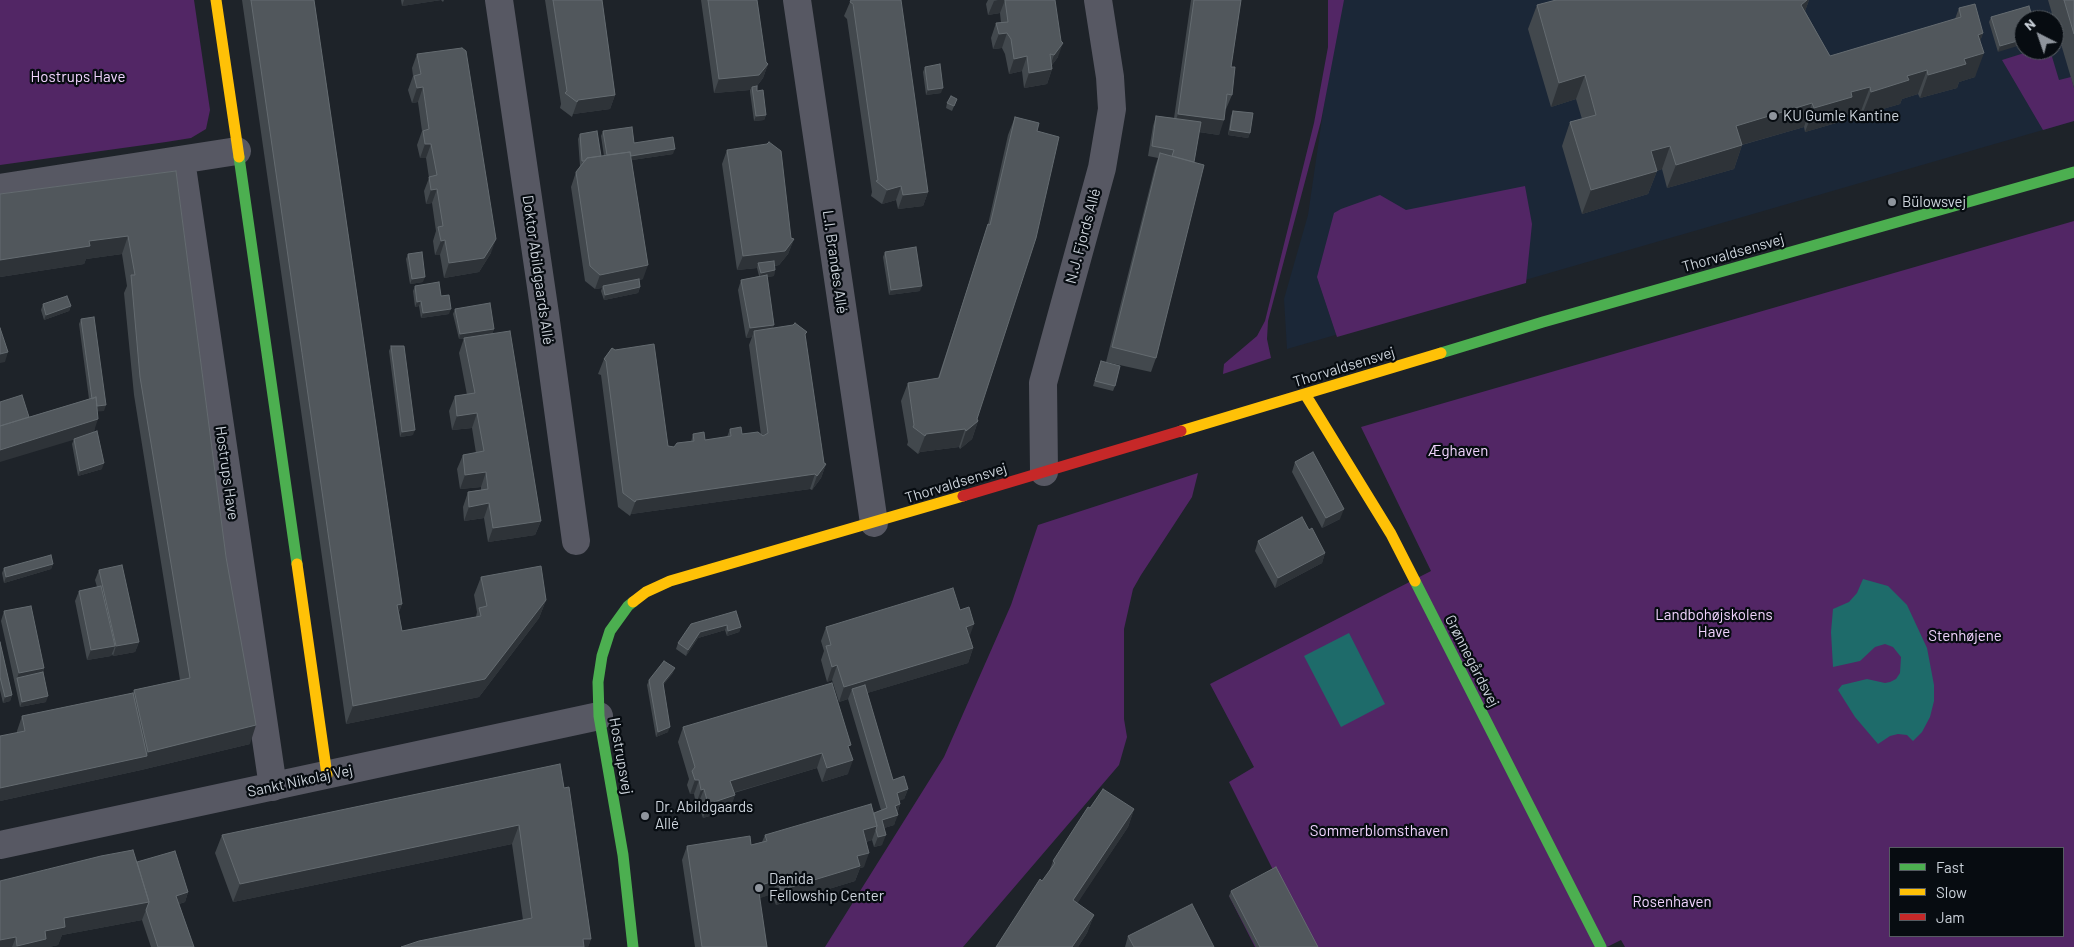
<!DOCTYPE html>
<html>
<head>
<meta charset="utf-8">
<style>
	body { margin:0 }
	#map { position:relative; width:2074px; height:947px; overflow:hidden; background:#1e2329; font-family:Barlow,sans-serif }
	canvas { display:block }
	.legend { position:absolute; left:1889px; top:847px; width:175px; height:90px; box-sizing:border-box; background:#070c11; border:1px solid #565c62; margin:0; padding:6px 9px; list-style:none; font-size:15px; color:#ccd3db }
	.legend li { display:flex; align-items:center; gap:10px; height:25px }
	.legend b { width:25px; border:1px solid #565c62 }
	.north { position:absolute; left:2014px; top:10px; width:50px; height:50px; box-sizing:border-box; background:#070c11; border:1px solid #565c62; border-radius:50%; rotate:319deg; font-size:14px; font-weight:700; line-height:20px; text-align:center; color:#ccd3db }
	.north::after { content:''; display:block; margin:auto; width:18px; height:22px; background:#8f959d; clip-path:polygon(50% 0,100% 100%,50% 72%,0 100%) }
</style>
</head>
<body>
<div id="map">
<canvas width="2074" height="947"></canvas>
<ul class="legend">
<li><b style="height:6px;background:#4caf50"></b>Fast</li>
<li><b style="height:6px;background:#ffc107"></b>Slow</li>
<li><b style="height:6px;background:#c62828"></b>Jam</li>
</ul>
<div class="north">N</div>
</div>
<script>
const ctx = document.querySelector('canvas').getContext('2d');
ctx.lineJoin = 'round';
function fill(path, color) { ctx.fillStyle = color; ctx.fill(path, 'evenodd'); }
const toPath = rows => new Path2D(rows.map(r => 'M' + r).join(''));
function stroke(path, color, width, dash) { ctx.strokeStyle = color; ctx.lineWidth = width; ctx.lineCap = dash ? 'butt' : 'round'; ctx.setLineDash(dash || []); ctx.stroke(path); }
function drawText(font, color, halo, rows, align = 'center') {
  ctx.font = font + ' Barlow,sans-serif'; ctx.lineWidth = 4.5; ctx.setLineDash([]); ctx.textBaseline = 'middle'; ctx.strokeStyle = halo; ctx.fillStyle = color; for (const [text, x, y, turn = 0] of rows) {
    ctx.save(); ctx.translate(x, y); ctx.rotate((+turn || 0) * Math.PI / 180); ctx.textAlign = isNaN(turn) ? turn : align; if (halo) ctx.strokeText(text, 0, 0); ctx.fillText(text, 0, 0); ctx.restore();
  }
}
const built = toPath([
	[1332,0,2074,0,2074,121,1287,349,1284,299,1308,215,1334,36],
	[2024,20,2054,20,2054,50,2024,50]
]);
const green = toPath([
	[0,0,194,0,210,110,206,129,191,138,166,142,0,165],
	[1328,0,1344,0,1321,121,1268,321,1267,339,1271,358,1223,374,1224,364,1257,336,1265,321,1314,123,1328,47],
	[2034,50,2050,50,2059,80,2071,77,2074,88,2074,121,2043,130,2002,60],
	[1525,186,1532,224,1526,283,1337,337,1317,277,1334,213,1341,209,1380,195,1406,210],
	[2074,221,2074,947,1625,947,1621,940,1607,947,1255,947,1229,896,1274,872,1229,782,1254,767,1210,684,1431,571,1361,427],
	[1890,848,2063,848,2063,936,1890,936],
	[1198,473,1192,497,1141,575,1133,589,1124,629,1124,719,1127,737,1119,765,963,947,825,947,944,757,1011,605,1038,525]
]);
const water = toPath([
	[1863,579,1888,586,1907,605,1927,648,1934,685,1934,701,1930,717,1922,732,1913,741,1907,735,1898,734,1890,736,1878,744,1855,717,1838,690,1842,685,1867,679,1885,683,1890,682,1896,679,1900,673,1901,657,1893,647,1885,644,1875,647,1860,661,1833,667,1831,632,1833,609,1849,602,1857,593],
	[1349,633,1385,704,1341,727,1304,656]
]);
const street = toPath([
	[499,0,545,314,576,541],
	[797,0,874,523],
	[181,160,273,787],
	[0,188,237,151],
	[1044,472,1043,383,1102,168,1112,109,1110,77,1098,0],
	[0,845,599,716]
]);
const fast = toPath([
	[239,157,297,564],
	[1441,353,1543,322,2074,172],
	[1415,581,1601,947],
	[633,947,623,855,599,716,598,682,602,656,610,631,628,606,633,602]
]);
const slow = toPath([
	[216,0,239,157],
	[1305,394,1391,534,1415,581],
	[1181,431,1441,353],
	[297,564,327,775],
	[633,602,646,592,670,581,963,496]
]);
const jam = toPath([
	[963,496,1181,431]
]);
const wall = toPath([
	[242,0,314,0,402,604,399,612,402,631,476,617,477,612,474,595,481,577,546,600,539,618,479,697,346,724],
	[401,0,444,0,443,2,441,0,402,6],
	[545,0,602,0,615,95,610,109,573,114,572,117,560,108,561,104],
	[701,0,757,0,766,62,768,64,763,78,757,86,757,91,766,115,764,120,754,121,750,92,750,90,714,93],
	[851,0,928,192,923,206,898,209,896,200,882,204,871,196,872,192,847,19,844,16,850,2],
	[988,0,1055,0,1058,57,1052,65,1052,69,1047,84,1024,88,1022,71,1009,74,1005,54,1002,48,993,49,991,38,996,23,1001,23,1000,13,988,15,986,4],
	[1191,0,1241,0,1231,67,1232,95,1226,109,1225,109,1219,135,1199,132,1156,358,1151,372,1106,362,1155,167,1158,158,1148,156,1153,126,1156,116,1174,118],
	[1556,0,1809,0,1805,11,1830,56,1955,19,1959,8,1983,33,1980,41,1975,77,1959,82,1957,88,1920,98,1918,94,1902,99,1900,104,1862,115,1861,111,1845,115,1843,121,1805,132,1804,127,1742,145,1734,169,1667,188,1662,169,1657,171,1648,194,1582,214,1562,146,1570,122,1582,119,1576,99,1551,107,1528,29,1537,5],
	[2048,0,2074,0,2074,88],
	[2029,6,1998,52,1989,22,1991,17],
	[417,54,491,253,479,272,444,278,440,255,435,255,433,241,436,231,432,203,426,204,424,191,429,178,426,158,420,158,417,145,422,131,418,102,412,103,408,90,413,76,412,68],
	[925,67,941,93,926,95,923,72],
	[957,99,952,111,946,108,947,103],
	[1233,111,1250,133,1248,138,1228,135,1231,116],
	[1015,117,1037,131,977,419,978,421,972,439,960,449,959,447,920,452,918,454,907,445,908,442,901,401,908,383,938,378,987,229,1008,135],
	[603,131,634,143,673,154,632,160,643,279,639,280,640,287,638,293,604,300,601,291,602,288,595,289,585,281,571,187,576,172,580,166,578,139,580,134,601,156,604,156,601,136],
	[727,150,791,238,794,239,788,254,779,265,775,266,774,276,767,277,773,328,807,332,805,335,824,463,826,464,821,478,812,490,810,489,631,514,630,516,618,507,601,375,598,374,604,359,612,348,668,446,674,447,691,442,693,434,705,440,727,437,730,429,742,434,761,435,749,345,752,337,746,338,738,290,741,280,759,276,757,268,737,270,722,164],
	[176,171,250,744,141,770,0,801,0,736,17,733,17,731,22,716,133,693,134,690,180,680,134,395,124,293,127,286,122,254,86,259,84,264,0,277,0,194],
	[885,252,920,291,889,295,883,257],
	[408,254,423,282,410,284,406,259],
	[415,286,441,296,449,314,421,318,419,306,415,307,413,291],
	[43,304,71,306,69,311,44,320,41,310],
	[455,309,494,329,492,334,459,339,453,314],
	[81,319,104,411,97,411,94,432,102,469,78,476,72,444,74,439,29,417,89,399,79,324],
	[464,338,541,521,535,535,488,542,484,518,464,521,463,507,468,492,481,490,481,487,460,489,457,469,463,455,476,453,472,428,452,430,449,411,455,396,467,395,459,353],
	[391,346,413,435,400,437,389,351],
	[1101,361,1115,386,1113,391,1093,386],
	[1295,462,1340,519,1322,528,1292,472],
	[1309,530,1325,553,1322,563,1275,588,1255,551,1258,541],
	[53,564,51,569,4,583,2,573,4,568],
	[99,570,139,642,135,652,113,656,112,654,111,656,87,660,75,601,79,591,97,587,95,580],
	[4,611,44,668,43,672,46,702,20,707,1,621],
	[736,611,741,627,739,632,727,636,725,630,698,638,686,656,676,649,678,643],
	[826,627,970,637,973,648,968,663,867,693,893,780,908,789,904,799,899,800,900,804,894,825,884,828,882,845,874,847,872,840,866,842,864,867,860,868,855,881,776,905,772,894,759,898,767,947,695,947,682,860,687,846,751,845,762,842,765,835,874,813,881,810,848,699,839,702,832,680,827,682,821,660,824,651,821,641],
	[0,642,12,695,10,701,3,703,0,690],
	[673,673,663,685,668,732,656,737,647,685,649,680],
	[683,727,849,749,848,774,822,782,817,768,734,793,735,795,729,810,703,818,698,804,696,804,694,794,690,794,687,785,689,779,678,742],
	[564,788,591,939,588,947,401,947,523,920,512,844,233,902,215,853,222,835],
	[1090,808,1134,809,1128,827,1077,903,1094,915,1087,933,1078,947,996,947,1049,872,1053,861],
	[137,862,188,892,185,902,179,904,194,947,151,947,142,920,62,935,58,945,49,947,0,947],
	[1231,891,1318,947,1256,947,1229,896],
	[1128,936,1134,947,1125,947]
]);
const shadedWall = toPath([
	[404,0,441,0,402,6],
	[998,0,1005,0,1000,13,988,15,994,1],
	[1807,0,1809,0,1804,14,1801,5],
	[1007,33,1002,48,993,49,999,34],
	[1983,33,1975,56,1984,53,1975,77,1959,82,1957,88,1920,98,1928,75,1964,59,1978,35],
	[2024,39,2024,44,1998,52,2000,46],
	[1063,43,1058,57,1049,69,1054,55],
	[1027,56,1022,71,1009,74,1014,59],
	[768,64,763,78,754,90,752,87,750,90,714,93,719,79],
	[1052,69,1047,84,1024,88,1029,73],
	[1927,70,1918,94,1902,99,1900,104,1862,115,1871,92,1907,76],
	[1585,75,1576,99,1551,107,1559,83],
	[423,87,418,102,412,103,417,88],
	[1870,87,1861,111,1845,115,1843,121,1805,132,1814,108,1851,92],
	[943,88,941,93,926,95,928,90],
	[615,95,610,109,573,114,572,117,578,100],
	[1812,103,1804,127,1727,149,1736,126],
	[1178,114,1224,120,1219,135,1173,128],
	[766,115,764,120,754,121,756,116],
	[1230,130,1250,133,1248,138,1228,135],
	[425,144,431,144,426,158,420,158],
	[1742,145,1734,169,1667,188,1676,165],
	[1670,146,1662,169,1657,171,1648,194,1582,214,1591,190,1651,151],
	[675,149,673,154,605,164,607,159],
	[901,186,896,200,882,204,887,190],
	[437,189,432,203,426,204,431,190],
	[928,192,923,206,898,209,903,195],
	[128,236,122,254,86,259,84,264,0,277,0,260,89,241],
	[496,239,491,253,479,272,444,278,449,263],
	[794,239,788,254,779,265,760,268,758,263,757,268,737,270,743,256],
	[445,240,440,255,435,255,441,241],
	[648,265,643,279,603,287,603,286,602,288,595,289,600,275],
	[775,270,774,276,759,278,761,273],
	[425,277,423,282,410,284,412,279],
	[922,286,920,291,889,295,891,290],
	[640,287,638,293,604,300,605,295],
	[421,301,419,306,415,307,417,302],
	[71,306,69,311,44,320,46,315],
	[451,309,449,314,421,318,423,313],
	[774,325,770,335,754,331,752,337,746,338,750,328],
	[494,329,492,334,459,339,460,334],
	[8,352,5,362,0,363,0,354],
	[106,405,104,411,91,412,93,407],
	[477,413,472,428,452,430,457,416],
	[98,419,93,434,0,462,0,450],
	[978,421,972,439,960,449,966,431],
	[965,429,959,447,920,452,918,454,925,436,926,434],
	[415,430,413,435,400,437,402,432],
	[104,463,102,469,78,476,80,471],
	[826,464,821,478,812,490,817,476],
	[486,472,481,487,460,489,465,475],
	[815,474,810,489,631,514,630,516,636,500],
	[489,503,484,518,464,521,469,507],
	[1344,509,1340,519,1322,528,1326,518],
	[541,521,535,535,488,542,493,528],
	[1325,553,1322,563,1275,588,1278,578],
	[53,564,51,569,4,583,6,577],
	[546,600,539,618,479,697,346,724,353,706],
	[402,604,395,622,397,605],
	[974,624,969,638,966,627],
	[727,625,725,630,698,638,686,656,688,650,700,632],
	[741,627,739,632,727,636,728,631],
	[139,642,135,652,113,656,116,646],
	[115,646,111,656,87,660,91,650],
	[973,648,968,663,854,697,852,689,848,699,839,702,844,687],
	[837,665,832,680,827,682,832,667],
	[44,668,41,678,17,678,19,673],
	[675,668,673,673,661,688,663,683],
	[12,695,10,701,3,703,5,697],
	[48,696,46,702,20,707,22,702],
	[256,725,250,744,141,770,0,801,0,788,147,756,148,752],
	[670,727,668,732,656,737,658,732],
	[822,753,817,768,725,795,730,781],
	[853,760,848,774,822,782,827,768],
	[695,780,699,780,694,794,690,794],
	[704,789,698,804,696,804,701,790],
	[908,789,904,799,894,803,897,793],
	[735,795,729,810,703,818,708,804],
	[900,804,897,814,895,806],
	[1134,809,1128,827,1067,919,1073,900],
	[898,815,894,825,878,830,882,820],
	[519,825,512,844,233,902,240,884],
	[877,826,872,840,858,844,863,830],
	[886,835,882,845,874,847,878,837],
	[869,853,864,867,860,868,855,881,776,905,781,890,857,856],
	[777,880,772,894,752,901,758,886],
	[188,892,185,902,172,906,176,896],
	[149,902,142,920,62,935,58,945,49,947,17,947,17,946,45,931,64,918],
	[1094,915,1087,933,1078,947,1072,947],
	[16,937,12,947,0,947,0,940],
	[583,939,591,939,588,947,581,947]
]);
const building = toPath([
	[251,0,314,0,402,604,397,605,402,631,481,616,479,608,487,606,481,577,541,566,546,600,485,679,353,706,251,0],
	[553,0,602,0,615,95,578,100,577,102,565,93,567,91,553,0],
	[708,0,757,0,766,62,768,64,759,75,719,79,708,0],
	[851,0,901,0,928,192,903,195,901,186,887,190,876,181,878,180,853,4,850,2,851,0],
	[1005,0,1055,0,1061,41,1063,43,1054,55,1050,54,1052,69,1029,73,1027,56,1014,59,1011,39,1007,33,999,34,996,23,1008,22,1005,0],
	[1194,0,1241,0,1231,67,1235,67,1232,95,1227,94,1224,120,1178,114,1194,0],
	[1556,0,1807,0,1801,5,1830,56,1961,17,1959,8,1975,4,1983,33,1978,35,1984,53,1964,59,1966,64,1928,75,1927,70,1907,76,1909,80,1871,92,1870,87,1851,92,1852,97,1814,108,1812,103,1736,126,1742,145,1676,165,1670,146,1651,151,1657,171,1591,190,1570,122,1596,115,1585,75,1559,83,1537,5,1556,0],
	[2064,0,2074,0,2074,34,2064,0],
	[2029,6,2033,20,2024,20,2024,39,2000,46,1991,17,2029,6],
	[462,48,466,51,496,239,484,258,449,263,445,240,441,241,438,227,443,226,437,189,431,190,429,177,437,175,431,144,425,144,423,131,429,129,423,87,417,88,414,76,421,74,417,54,462,48],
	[940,64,943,88,928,90,925,67,940,64],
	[757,86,757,91,763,90,766,115,756,116,752,87,757,86],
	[951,96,957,99,954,106,947,103,951,96],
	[1233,111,1253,113,1250,133,1230,130,1233,111],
	[1156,116,1201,122,1194,162,1172,156,1174,150,1152,146,1156,116],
	[1015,117,1039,123,1037,131,1059,137,1036,238,977,419,978,421,966,431,965,429,926,434,925,436,913,427,914,425,908,383,939,378,988,224,990,225,1015,117],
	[632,127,634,143,673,137,675,149,631,156,630,152,607,155,603,131,632,127],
	[597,131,601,156,587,158,585,161,582,161,580,134,597,131],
	[769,142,781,151,791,238,794,239,785,251,743,256,727,150,767,144,769,142],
	[630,152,648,265,600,275,590,266,576,172,587,158,630,152],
	[1160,153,1204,165,1156,358,1112,347,1160,153],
	[176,171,226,557,256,725,148,752,134,690,190,678,140,377,131,275,135,275,128,236,89,241,90,246,0,260,0,194,176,171],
	[916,247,922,286,891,290,885,252,916,247],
	[422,252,425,277,412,279,408,254,422,252],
	[774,261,775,270,761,273,758,263,774,261],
	[767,275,774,325,750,328,741,280,767,275],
	[639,279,640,287,605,295,603,286,639,279],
	[439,282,441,296,449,295,451,309,423,313,421,301,417,302,415,286,439,282],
	[67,296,71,306,46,315,43,304,67,296],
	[490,303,494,329,460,334,455,309,490,303],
	[94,317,106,405,97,406,96,397,92,399,81,319,94,317],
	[795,323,807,332,805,334,824,463,826,464,817,476,815,474,636,500,635,502,623,493,606,361,604,359,612,348,615,350,654,344,668,446,674,447,677,443,694,441,693,434,704,432,705,440,731,436,730,429,741,427,742,434,758,432,763,436,768,433,754,331,793,325,795,323],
	[0,328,8,352,0,354,0,328],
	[510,331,541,521,493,528,489,503,469,507,468,492,488,489,486,472,465,475,463,455,484,451,477,413,457,416,455,396,475,393,464,338,510,331],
	[391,346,404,346,415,430,402,432,391,346],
	[1101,361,1120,366,1115,386,1095,381,1101,361],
	[22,395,29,417,0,426,0,402,22,395],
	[96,397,98,419,0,450,0,426,96,397],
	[97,431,104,463,80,471,74,439,97,431],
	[1313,452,1344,509,1326,518,1295,462,1313,452],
	[1302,517,1309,530,1312,528,1325,553,1278,578,1258,541,1302,517],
	[51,555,53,564,6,577,4,568,51,555],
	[122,565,139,642,116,646,99,570,122,565],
	[101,586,115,646,91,650,79,591,101,586],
	[953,588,960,610,969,607,974,624,966,627,973,648,844,687,837,665,832,667,826,646,831,645,826,627,953,588],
	[31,606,44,668,19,673,4,611,31,606],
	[736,611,741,627,728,631,727,625,700,632,688,650,678,643,691,624,736,611],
	[0,642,12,695,5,697,0,677,0,642],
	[664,661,675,668,663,683,670,727,658,732,649,680,664,661],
	[43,672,48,696,22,702,17,678,43,672],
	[832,683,851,745,848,746,853,760,827,768,822,753,730,781,735,795,708,804,704,789,701,790,699,780,695,780,692,771,695,767,683,727,832,683],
	[865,685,893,780,904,776,908,789,897,793,900,804,895,806,898,815,882,820,886,835,878,837,876,830,877,826,874,813,887,808,852,689,865,685],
	[133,693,147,756,0,788,0,736,25,731,22,716,133,693],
	[560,764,564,788,569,787,591,939,583,939,584,947,401,947,419,941,532,918,519,825,240,884,222,835,560,764],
	[1103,789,1134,809,1073,900,1094,915,1072,947,996,947,1040,879,1042,881,1055,863,1053,861,1088,807,1090,808,1103,789],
	[871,804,877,826,863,830,869,853,857,856,860,866,781,890,777,880,758,886,767,947,702,947,687,846,750,836,751,845,767,841,765,835,871,804],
	[133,850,149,902,64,918,65,927,45,931,46,939,17,946,16,937,0,940,0,881,101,856,133,850],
	[175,851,188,892,176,896,194,947,158,947,146,910,149,902,137,862,175,851],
	[1276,867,1318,947,1260,947,1231,891,1276,867],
	[1192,904,1214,947,1134,947,1128,936,1192,904]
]);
const markers = [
	[1773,116,5,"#8f959d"],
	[1892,202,5,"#8f959d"],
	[645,816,5,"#8f959d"],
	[759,888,5,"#8f959d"]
];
const parkNames = [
	["Hostrups Have",78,77],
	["Æghaven",1458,451],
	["Landbohøjskolens",1714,615],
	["Have",1714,632],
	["Stenhøjene",1965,636],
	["Sommerblomsthaven",1379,831],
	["Rosenhaven",1672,902]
];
const poiNames = [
	["KU Gumle Kantine",1783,116],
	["Bülowsvej",1902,202],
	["Dr. Abildgaards",655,807],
	["Allé",655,824],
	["Danida",769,879],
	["Fellowship Center",769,896]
];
const streetNames = [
	["N.J. Fjords Allé",1083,236,-75],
	["Thorvaldsensvej",1733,253,-16],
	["L.I. Brandes Allé",835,262,82],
	["Doktor Abildgaards Allé",538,270,82],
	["Thorvaldsensvej",1344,367,-17],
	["Hostrups Have",227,473,82],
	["Thorvaldsensvej",956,483,-17],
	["Grønnegårdsvej",1472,661,63],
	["Hostrupsvej",621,756,80],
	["Sankt Nikolaj Vej",300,781,-12]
];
fill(built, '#1b2737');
fill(green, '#522665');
fill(water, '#1e6b6a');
stroke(street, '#575863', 28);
stroke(fast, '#4caf50', 11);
stroke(slow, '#ffc107', 11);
stroke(jam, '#c62828', 11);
fill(wall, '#42484d');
fill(shadedWall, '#2e3338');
fill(building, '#51575c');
stroke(building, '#646b70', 1);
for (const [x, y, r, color] of markers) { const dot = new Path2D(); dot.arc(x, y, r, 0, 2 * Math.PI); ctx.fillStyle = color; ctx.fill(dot); stroke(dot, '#070c11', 2); }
drawText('15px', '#f1d4fe', '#070c11', parkNames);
drawText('15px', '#ccd3db', '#070c11', poiNames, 'left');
drawText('15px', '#ccd3db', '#070c11', streetNames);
</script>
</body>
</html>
